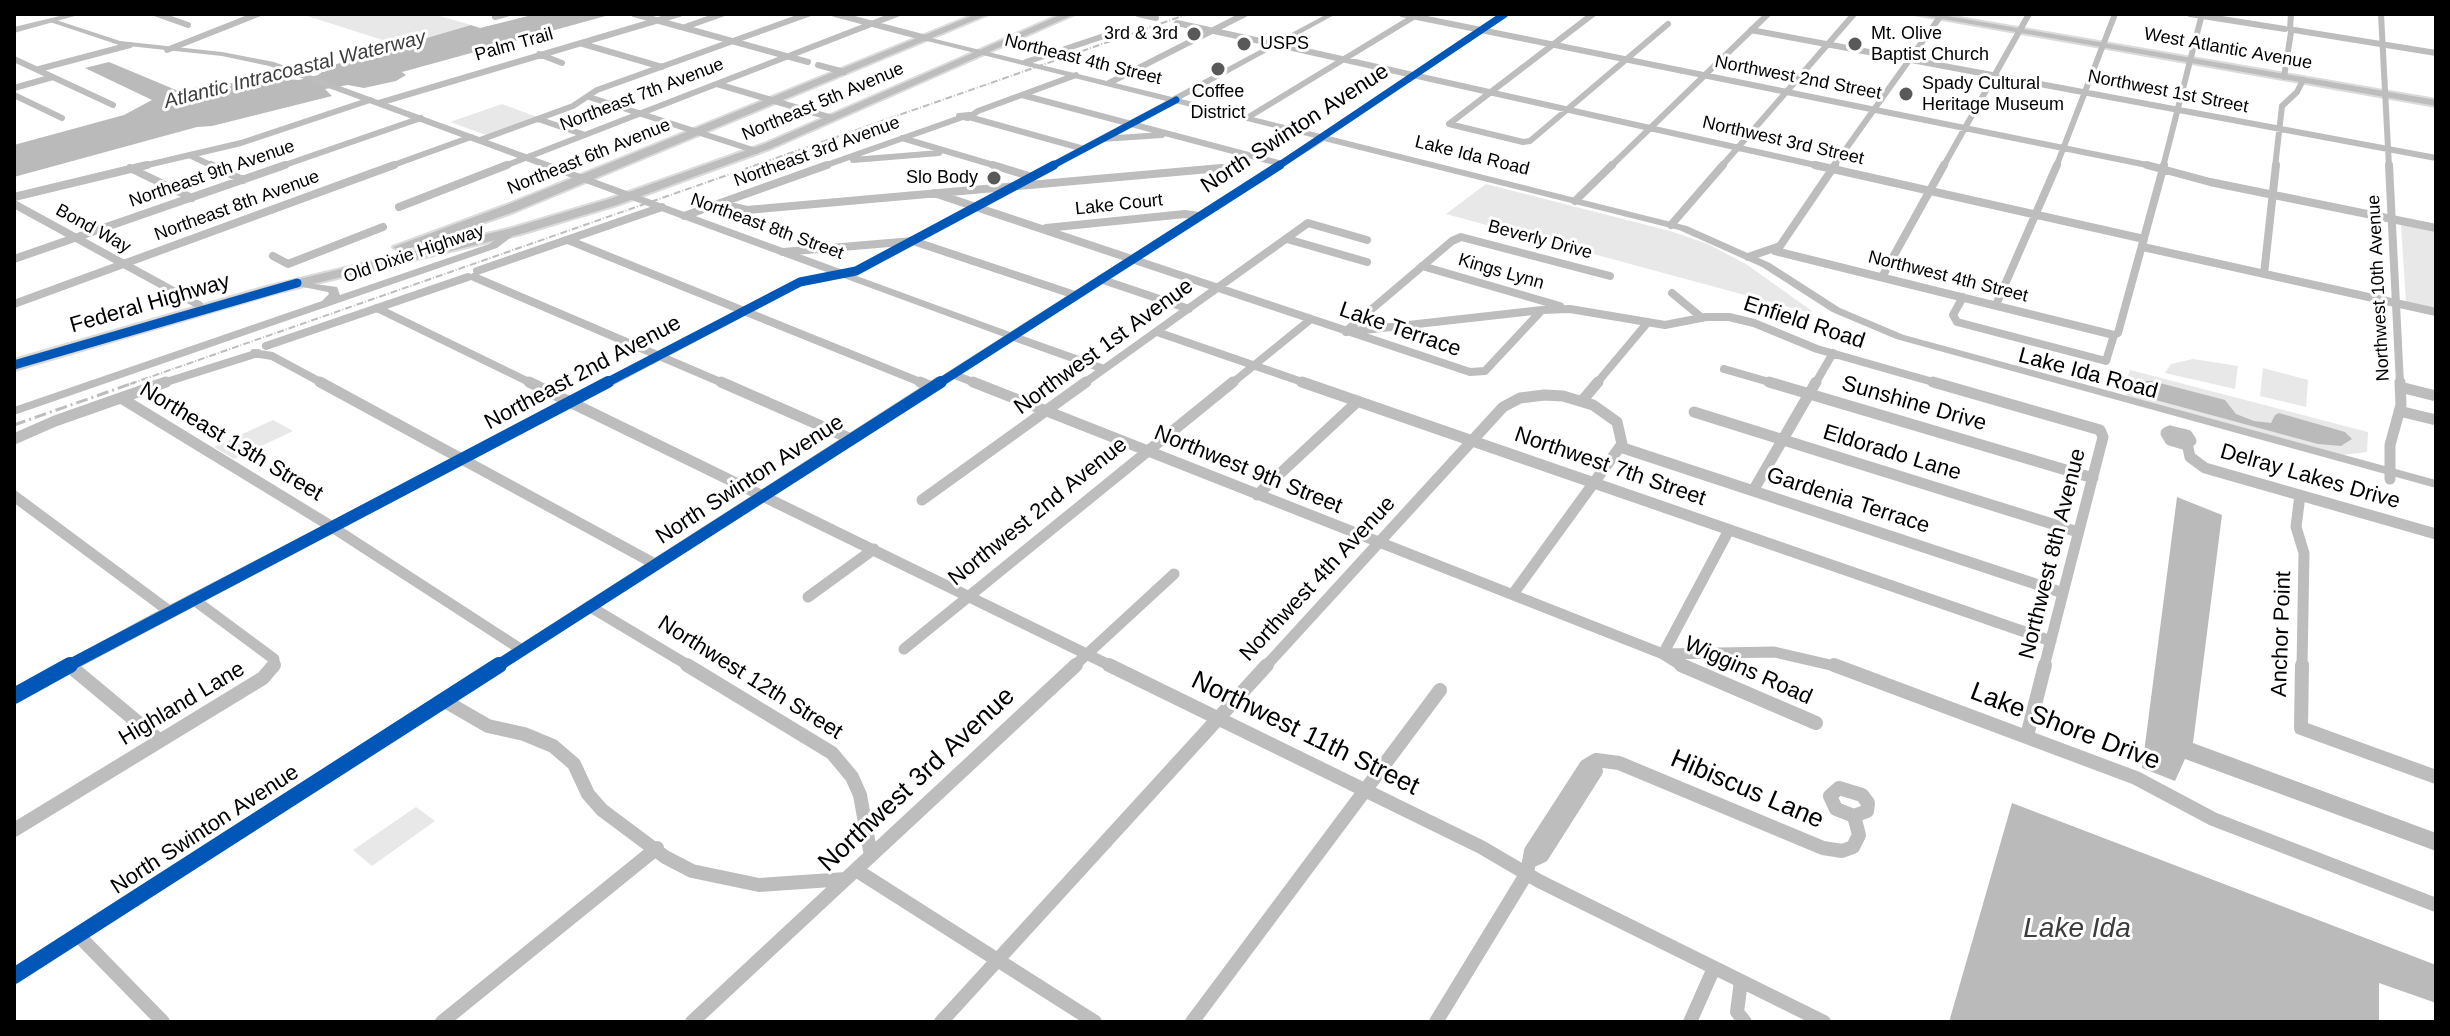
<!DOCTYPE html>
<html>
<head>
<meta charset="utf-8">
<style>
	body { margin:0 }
	#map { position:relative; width:2450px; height:1036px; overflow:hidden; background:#fff; font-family:Helvetica,sans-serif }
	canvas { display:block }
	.frame { position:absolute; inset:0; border:16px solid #000; pointer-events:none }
</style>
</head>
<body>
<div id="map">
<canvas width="2450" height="1036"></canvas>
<div class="frame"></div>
</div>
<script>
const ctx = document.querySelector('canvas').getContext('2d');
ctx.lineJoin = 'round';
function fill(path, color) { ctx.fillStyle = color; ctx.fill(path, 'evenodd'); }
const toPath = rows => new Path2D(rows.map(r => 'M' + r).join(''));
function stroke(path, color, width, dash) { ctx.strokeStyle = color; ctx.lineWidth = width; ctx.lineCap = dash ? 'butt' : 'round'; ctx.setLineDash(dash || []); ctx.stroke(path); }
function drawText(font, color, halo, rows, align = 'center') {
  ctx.font = font + ' Helvetica,sans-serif'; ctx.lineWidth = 6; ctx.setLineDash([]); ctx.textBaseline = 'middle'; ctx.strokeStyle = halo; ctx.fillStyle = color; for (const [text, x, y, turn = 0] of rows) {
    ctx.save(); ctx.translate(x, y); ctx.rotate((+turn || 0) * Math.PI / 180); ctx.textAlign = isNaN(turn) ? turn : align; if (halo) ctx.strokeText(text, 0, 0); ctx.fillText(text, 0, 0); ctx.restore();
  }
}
const green = toPath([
	[301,14,433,14,471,25,404,44,392,43],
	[502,104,537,117,486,135,450,122],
	[1486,184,1670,231,1708,244,1746,264,1812,311,1811,313,1446,214],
	[2401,224,2436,231,2436,309,2406,303],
	[2193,359,2238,366,2235,389,2165,373,2171,364],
	[2263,368,2308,380,2306,407,2260,396],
	[2130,370,2368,432,2367,452,2343,455,2129,397,2123,391],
	[273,420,293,431,234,459,214,447],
	[416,807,435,821,372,866,353,850]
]);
const water = toPath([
	[536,14,613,14,402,72,406,75,396,81,364,88,348,85,325,89,332,96,212,126,197,127,14,177,14,145,124,115,152,100,85,68,109,62,176,90,273,78,299,80,318,75,330,66,471,25,480,28],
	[2142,381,2152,381,2225,400,2236,414,2254,421,2271,423,2275,415,2279,413,2345,432,2352,439,2341,446,2318,444,2152,399,2139,390],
	[2177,497,2222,515,2193,743,2436,833,2436,851,2185,759,2175,781,2142,768],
	[2012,803,2436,965,2436,1003,2379,983,2379,1022,1949,1022]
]);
const minorFar3 = toPath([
	[157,14,188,25],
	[498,14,495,17,506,14],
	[634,14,808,62],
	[835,14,926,38],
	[1138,14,1156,18],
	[1402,14,2157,167],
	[1593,14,1449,124,1523,142,1530,141,1668,24],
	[2190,14,2285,29],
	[2381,14,2389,167],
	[1177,23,1274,44],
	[685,27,722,14],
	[2290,29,2291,14],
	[1751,30,2436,158],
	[2294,30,2436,53],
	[583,44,662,67],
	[1279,45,1824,167],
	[167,50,258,14],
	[539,54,562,63],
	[14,59,113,105],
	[1026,62,1119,31],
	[818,65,844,72],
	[39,69,130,45],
	[2284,77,2291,32],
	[1109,83,1245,14],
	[717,84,832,118],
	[14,88,53,77],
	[14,95,62,118],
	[1022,95,1282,164],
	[589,97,756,151],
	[379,103,679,14],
	[969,115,959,116,968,118,978,111,1076,75],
	[969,117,1084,149],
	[1247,118,1415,16],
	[538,119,585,135],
	[1323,137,1505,14],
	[902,138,1000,167],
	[1102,139,1162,135],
	[480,140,573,106,597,90,808,14],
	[189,155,215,167],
	[853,160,939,153],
	[139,167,241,143,370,100],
	[279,167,421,118],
	[388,167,471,137],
	[502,167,897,14],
	[821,167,960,118],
	[1610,167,1768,14],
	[1721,167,1854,14],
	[1833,167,1942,14],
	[1943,167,2029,14],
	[2056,167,2115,14],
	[2163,167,2202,14],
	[2275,167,2282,106,2297,92,2303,80]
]);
const minorFar2 = toPath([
	[211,165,243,180],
	[993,165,1032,177],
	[1815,165,2144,239],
	[2147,165,2210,182,2436,228],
	[2389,165,2400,384],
	[130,168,192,198],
	[934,193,1470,372,1485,371,1542,310],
	[14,197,147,165],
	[1575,201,1612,165],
	[14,204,199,305],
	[721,204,747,210,1221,168,1236,170],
	[399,207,507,165],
	[684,216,827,165],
	[1671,225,1723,165],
	[1046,228,1185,214,1199,216],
	[1287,239,1367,262],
	[568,240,925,384],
	[2143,247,2436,312],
	[1775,251,2114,335],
	[783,252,913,241,1075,295],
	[273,256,288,264,383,227],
	[1748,257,1780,246,1835,165],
	[14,259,285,165],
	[1422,266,1560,306],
	[477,271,662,207],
	[2264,274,2276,165],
	[474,277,725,384],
	[1882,277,1944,165],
	[1100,279,1189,309],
	[1672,293,1701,317],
	[1963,297,1953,315,1957,322,2106,361,2114,335,2118,333,2164,165],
	[14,304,394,165],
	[1996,305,2057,165],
	[377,308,533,384],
	[1346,331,1452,241,1461,237,1610,276],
	[1157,332,1308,384],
	[1346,332,1542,310,1570,309,1665,325,1706,317,1729,317,1754,323,1817,349,1940,384],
	[266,346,468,277],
	[254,353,272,356,324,384],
	[1724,369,1776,384],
	[952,374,978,384],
	[160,384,258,353],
	[936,384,1011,336,1104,369],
	[1083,384,1308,223,1367,240],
	[1231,384,1311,319],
	[1596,384,1648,322],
	[1815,384,1833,353]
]);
const minorFar1 = toPath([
	[320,382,655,564],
	[529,382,1113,667],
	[721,382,851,439],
	[920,382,932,387],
	[973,382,1663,654,1684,667],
	[1302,382,2051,641],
	[1769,382,2093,478],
	[1933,382,2100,430,2103,437,2044,667],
	[2400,387,2436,396],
	[121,398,329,525,522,650],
	[1582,401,1598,382],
	[2399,411,2436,420],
	[1694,412,2078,532],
	[2170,431,2187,435,2191,441,2183,444,2170,440,2166,433,2170,431],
	[14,439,55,421,166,382],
	[2187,443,2190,457,2205,468,2436,534],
	[1620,447,2063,593],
	[2390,479,2390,445,2401,405,2400,382],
	[1753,491,1816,382],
	[1257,495,1358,401],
	[2300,495,2296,527,2304,553,2302,667],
	[14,496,169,611],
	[922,500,1086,382],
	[808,597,874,549],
	[193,599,274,659,274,667],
	[589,606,691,667],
	[904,649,1233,382],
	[1663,654,1774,652,1839,667],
	[1663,654,1729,530],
	[495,667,939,382],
	[1073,667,1174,574],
	[1265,667,1503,407,1520,398,1544,395,1563,396,1593,405,1617,422,1622,444,1513,594]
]);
const minor = toPath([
	[687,665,832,753,852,777,860,795,871,856],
	[1109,665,1481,847,1539,881,1824,1022],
	[1681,665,1816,723],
	[1834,665,2136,778,2213,819,2436,905],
	[2302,665,2301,728,2436,777],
	[70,666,160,741],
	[443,700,488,726,524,734,553,746,574,764,588,794,602,810,665,857,692,871,759,885,846,879],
	[2027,736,2045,665],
	[1839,788,1862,795,1868,803,1867,811,1854,816,1836,809,1830,796,1839,788],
	[14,830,263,678,274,665],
	[1531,861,1542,856,1596,771,1593,764],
	[856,870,1095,1022],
	[78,935,163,1022],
	[14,976,498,665],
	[1741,981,1737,1012,1745,1022],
	[442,1022,657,848],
	[692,1022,1076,665],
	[941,1022,1267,665],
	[1192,1022,1440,690],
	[1436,1022,1527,873,1531,851,1586,766,1596,760,1619,763,1823,848,1842,851,1853,847,1859,835,1854,816],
	[1690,1022,1714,968]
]);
const tertiary = toPath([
	[1327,14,1336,14,1181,99,1687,226,1770,263,1840,308,1904,335,2436,480,2436,488,1896,339,1832,312,1762,267,1679,230,1324,141,1015,338,1007,338,841,277,803,285,14,702,14,689,152,614,796,280,829,273,269,66,222,56,119,45,50,22,50,18,120,41,222,52,274,62,843,270,853,268,1166,101,923,40,923,36,1172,97,1327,14],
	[1175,103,1315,138,1010,332,854,275,1175,103],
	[510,230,515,233,514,235,497,248,14,415,14,407,322,301,329,294,328,292,293,285,293,281,337,287,340,295,489,244,510,230]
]);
const secondary = toPath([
	[68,14,82,14,14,33,14,27,68,14]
]);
const primary = toPath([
	[976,14,989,14,514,212,405,250,400,251,393,247,504,206,976,14],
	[1062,14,1075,14,772,148,617,205,521,234,275,293,14,370,14,360,266,287,512,228,609,199,764,144,1062,14],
	[1914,14,1936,14,2436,100,2436,106,1914,14]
]);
const railFar1 = toPath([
	[130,384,1188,14]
]);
const rail = toPath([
	[14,425,136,382]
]);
const cyclewayFar3 = toPath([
	[1050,167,1176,100],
	[1277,167,1505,14]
]);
const cyclewayFar2 = toPath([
	[14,365,297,283],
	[604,384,800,282,856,271,1054,165],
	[938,384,1280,165]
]);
const cyclewayFar1 = toPath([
	[66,667,608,382],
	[496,667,941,382]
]);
const cycleway = toPath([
	[14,696,70,665],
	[14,976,499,665]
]);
const markers = [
	[1194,34,8,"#595959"],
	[1244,44,8,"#595959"],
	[1855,44,8,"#595959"],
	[1218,69,8,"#595959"],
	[1906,94,8,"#595959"],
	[994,178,8,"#595959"]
];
const farPoinames = [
	["3rd & 3rd",1178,34,"right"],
	["Mt. Olive",1871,34],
	["Baptist Church",1871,55],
	["USPS",1260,44],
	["Spady Cultural",1922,84],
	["Heritage Museum",1922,105],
	["Coffee",1218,92,"center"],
	["District",1218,113,"center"],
	["Slo Body",978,178,"right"]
];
const farStreetnames = [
	["Palm Trail",514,45,-16],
	["West Atlantic Avenue",2228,49,10],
	["Northeast 4th Street",1083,60,14],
	["Northwest 2nd Street",1798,78,11],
	["Northwest 1st Street",2168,92,11],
	["Northeast 7th Avenue",642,95,-21],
	["Northeast 5th Avenue",823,102,-23],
	["Northwest 3rd Street",1783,141,13],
	["Northeast 3rd Avenue",817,152,-20],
	["Lake Ida Road",1472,156,14],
	["Northeast 6th Avenue",589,157,-22],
	["Northeast 9th Avenue",212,174,-19],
	["Lake Court",1119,205,-6],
	["Northeast 8th Avenue",237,206,-20],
	["Northeast 8th Street",767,227,20],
	["Bond Way",93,229,29],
	["Beverly Drive",1540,240,15],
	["Old Dixie Highway",414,254,-19],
	["Kings Lynn",1501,272,16],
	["Northwest 4th Street",1948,277,14],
	["Northwest 10th Avenue",2379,288,-93]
];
const farWaternames = [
	["Atlantic Intracoastal Waterway",295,70,-14]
];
const streetNames = [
	["North Swinton Avenue",1295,129,-33],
	["Federal Highway",150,304,-16],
	["Enfield Road",1804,323,18],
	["Lake Terrace",1400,330,19],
	["Northwest 1st Avenue",1104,347,-36],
	["Northeast 2nd Avenue",583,373,-28],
	["Lake Ida Road",2088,374,15],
	["Sunshine Drive",1914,404,16],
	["Northeast 13th Street",231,442,31],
	["Eldorado Lane",1892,453,17],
	["Northwest 7th Street",1610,467,19],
	["Northwest 9th Street",1248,470,22],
	["Delray Lakes Drive",2310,477,16],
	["North Swinton Avenue",750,480,-33],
	["Gardenia Terrace",1848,501,18],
	["Northwest 2nd Avenue",1038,512,-39],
	["Northwest 8th Avenue",2053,554,-76],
	["Northwest 4th Avenue",1318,579,-47],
	["Anchor Point",2282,634,-88],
	["Wiggins Road",1748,671,24],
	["Northwest 12th Street",750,678,32],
	["Highland Lane",182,704,-31],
	["North Swinton Avenue",205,830,-33]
];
const nearStreetnames = [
	["Lake Shore Drive",2065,727,21],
	["Northwest 11th Street",1305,734,26],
	["Northwest 3rd Avenue",917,780,-43],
	["Hibiscus Lane",1747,790,23]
];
const nearWaternames = [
	["Lake Ida",2077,929]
];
fill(green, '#e8e8e8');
fill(water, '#bababa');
stroke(primary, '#dbdbdb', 4);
stroke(minorFar3, '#bdbdbd', 6);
stroke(minorFar2, '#bdbdbd', 8);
stroke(minorFar1, '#bdbdbd', 11);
stroke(minor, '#bdbdbd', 14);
fill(tertiary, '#bdbdbd');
fill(secondary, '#bfbfbf');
fill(primary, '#bdbdbd');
stroke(railFar1, '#bdbdbd', 2, [7, 2, 1, 2]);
stroke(rail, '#bdbdbd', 3, [12, 4, 2, 4]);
stroke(cyclewayFar3, '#0057b8', 7);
stroke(cyclewayFar2, '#0057b8', 9);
stroke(cyclewayFar1, '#0057b8', 12);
stroke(cycleway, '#0057b8', 16);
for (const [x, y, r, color] of markers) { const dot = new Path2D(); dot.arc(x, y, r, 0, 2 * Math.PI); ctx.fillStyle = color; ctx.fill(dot); stroke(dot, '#fff', 3); }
drawText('18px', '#000', '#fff', farPoinames, 'left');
drawText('18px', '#000', '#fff', farStreetnames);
drawText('italic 20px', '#3d3d3d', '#fff', farWaternames);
drawText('22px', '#000', '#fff', streetNames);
drawText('26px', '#000', '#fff', nearStreetnames);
drawText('italic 28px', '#3d3d3d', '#fff', nearWaternames);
</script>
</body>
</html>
